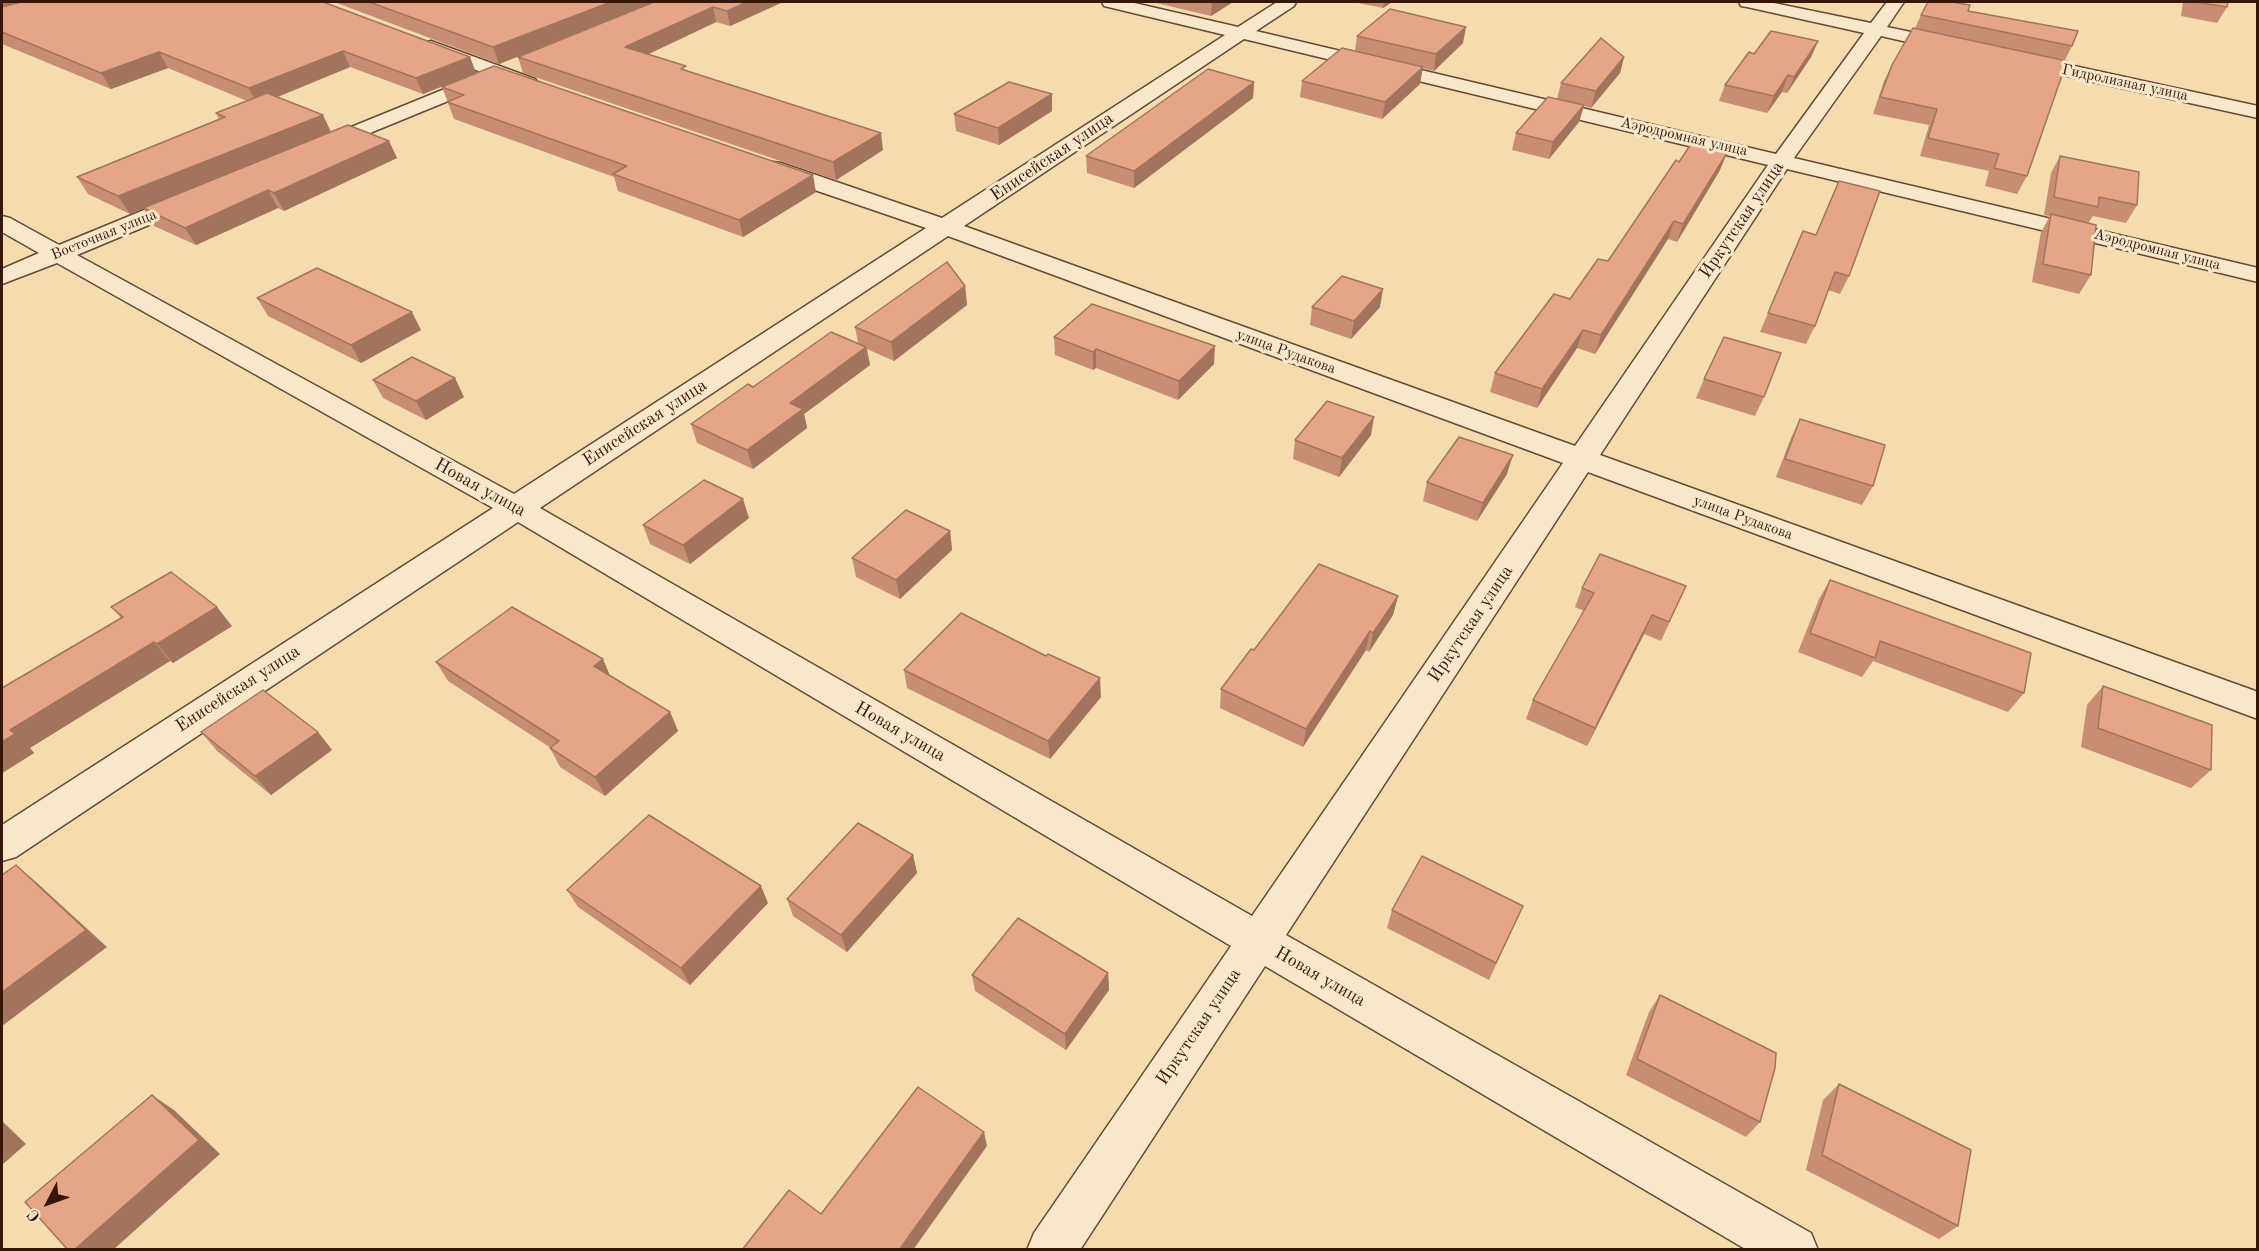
<!DOCTYPE html>
<html>
<head>
<meta charset="utf-8">
<style>
	body { margin:0 }
	#map { position:relative; width:2259px; height:1251px; overflow:hidden; background:#f4dcaf; font-family:"Old Standard TT",serif }
	canvas { display:block }
	.frame { position:absolute; inset:0; border:3px solid #37170b; pointer-events:none }
	.north { position:absolute; left:18px; top:1173px; width:60px; height:60px; -webkit-text-stroke:4px #f8e8cb; paint-order:stroke; rotate:229deg; font-size:16px; font-weight:700; line-height:24px; text-align:center; color:#37170b }
	.north::after { content:''; display:block; margin:auto; width:21px; height:27px; background:#37170b; clip-path:polygon(50% 0,100% 100%,50% 72%,0 100%) }
</style>
</head>
<body>
<div id="map">
<canvas width="2259" height="1251"></canvas>
<div class="frame"></div>
<div class="north">С</div>
</div>
<script>
const ctx = document.querySelector('canvas').getContext('2d');
ctx.lineJoin = 'round';
const toPath = rows => new Path2D(rows.map(r => 'M' + r).join(''));
function stroke(path, color, width, dash) { ctx.strokeStyle = color; ctx.lineWidth = width; ctx.lineCap = dash ? 'butt' : 'round'; ctx.setLineDash(dash || []); ctx.stroke(path); }
function fill(path, color) { ctx.fillStyle = color; ctx.fill(path, 'evenodd'); }
function drawText(font, color, halo, rows, align = 'center') {
  ctx.font = font + ' "Old Standard TT",serif'; ctx.lineWidth = 6; ctx.setLineDash([]); ctx.textBaseline = 'middle'; ctx.strokeStyle = halo; ctx.fillStyle = color; for (const [text, x, y, turn = 0] of rows) {
    ctx.save(); ctx.translate(x, y); ctx.rotate((+turn || 0) * Math.PI / 180); ctx.textAlign = isNaN(turn) ? turn : align; if (halo) ctx.strokeText(text, 0, 0); ctx.fillText(text, 0, 0); ctx.restore();
  }
}
const minor = toPath([
	[1102,2,1130,2,1238,27,1277,2,1296,2,1294,6,1256,31,1776,154,1864,33,1747,7,1741,6,1739,2,1769,2,1871,23,1887,2,1904,2,1887,27,1958,42,1960,46,1958,50,1951,52,1881,36,1794,158,2258,268,2258,282,1787,169,1600,455,2258,692,2258,719,1588,472,1286,935,1811,1233,1818,1250,1747,1250,1265,966,1080,1250,1027,1250,1034,1233,1231,946,518,522,16,857,2,861,2,825,493,508,57,263,2,284,2,269,39,253,2,232,2,216,10,218,59,245,183,194,191,192,199,194,202,199,199,204,77,255,514,494,926,228,765,173,762,168,765,163,773,162,781,163,942,218,1225,35,1104,6,1102,2],
	[1244,39,1768,165,1575,446,964,226,1244,39],
	[948,236,1563,463,1252,916,540,508,948,236],
	[431,41,535,79,538,83,535,87,528,89,493,77,495,79,492,83,326,151,319,153,312,151,308,147,312,143,484,73,424,51,422,47,424,43,431,41],
	[2019,54,2258,106,2258,118,2012,64,2010,60,2012,56,2019,54]
]);
const wall = toPath([
	[2,2,470,57,476,73,423,94,350,67,278,97,331,132,389,141,397,158,284,211,278,208,196,245,154,226,143,208,130,214,88,194,77,177,219,119,216,113,247,101,168,68,111,89,2,44],
	[334,2,783,2,730,26,716,22,648,54,688,71,883,150,836,180,523,73,518,57,644,6,499,64],
	[1152,2,1233,2,1211,16],
	[1353,2,1392,2,1383,8],
	[2183,2,2228,2,2227,7,2217,23,2181,16],
	[1968,11,2072,46,2065,60,2027,176,2017,194,1985,186,1989,171,1920,156,1929,125,1873,114,1884,81,1892,65,1915,28,1921,15],
	[1357,36,1463,43,1434,71,1422,68,1420,84,1382,119,1300,97,1302,81,1355,51],
	[1818,41,1811,57,1787,93,1782,92,1767,113,1719,101,1725,85,1754,54],
	[1624,57,1620,73,1591,108,1584,106,1579,122,1549,159,1512,150,1516,133,1557,99,1561,83],
	[1254,82,1253,98,1134,188,1087,173,1086,156],
	[442,87,816,192,743,237,618,191,614,177,454,119],
	[1052,94,1052,111,999,145,956,131,954,114],
	[2060,156,2137,205,2126,223,2093,216,2088,223,2091,275,2079,294,2032,282,2041,232,2050,216,2044,215,2051,173],
	[1679,162,1720,170,1677,242,1668,239,1595,354,1577,348,1537,408,1490,392,1495,373,1608,261],
	[1803,231,1849,276,1840,294,1828,290,1815,326,1806,344,1760,332],
	[965,286,967,305,894,361,867,349,870,365,804,414,807,428,753,469,697,443,691,424,753,387,858,343,855,327],
	[257,298,421,330,361,363,268,316],
	[1312,307,1380,307,1351,339,1310,325],
	[1054,337,1214,364,1178,400,1096,368,1093,370,1055,355],
	[1704,379,1764,397,1755,416,1696,398],
	[373,380,464,397,426,420,383,398],
	[1800,419,1873,486,1862,505,1776,477,1791,438],
	[1371,435,1339,477,1293,459,1295,440],
	[1507,474,1477,521,1423,501,1427,482],
	[749,518,690,564,650,544,643,525],
	[950,531,952,550,900,599,856,577,852,558],
	[1830,580,2024,693,2008,712,1873,661,1862,677,1798,652,1819,599],
	[1686,586,1661,641,1644,634,1587,746,1526,719,1533,700,1584,611,1575,607,1582,588],
	[1398,596,1393,615,1369,652,1366,650,1303,747,1220,708,1221,689,1254,650],
	[111,607,232,626,173,663,170,661,30,748,34,753,2,773,2,688,121,618],
	[436,662,610,676,670,712,678,731,605,796,560,767,550,748,551,748,448,681],
	[904,670,1101,697,1050,759,907,688],
	[2103,686,2211,770,2191,788,2081,747,2087,705],
	[201,732,318,732,332,750,271,795,217,751],
	[913,855,917,873,847,952,793,916,787,899],
	[567,890,768,903,690,985,578,907],
	[1523,906,1489,980,1387,928,1392,910],
	[1108,973,1109,990,1066,1050,975,991,972,975],
	[1660,995,1760,1122,1746,1137,1626,1075,1649,1012],
	[1839,1084,1958,1226,1939,1239,1806,1170,1823,1100]
]);
const shadedWall = toPath([
	[2,2,31,2,2,10],
	[611,2,654,2,499,64,493,47],
	[747,2,783,2,730,26,727,11],
	[1212,2,1233,2,1211,16],
	[1384,2,1392,2,1383,8],
	[713,7,716,22,630,63,625,47],
	[1466,27,1463,43,1434,71,1436,54],
	[1818,41,1811,57,1787,93,1794,77],
	[343,51,350,67,257,105,249,88],
	[159,52,168,68,111,89,101,73],
	[470,57,476,73,423,94,416,78],
	[1624,57,1620,73,1591,108,1596,91],
	[1423,67,1420,84,1382,119,1385,102],
	[1788,75,1782,92,1767,113,1774,96],
	[1254,82,1253,98,1134,188,1134,171],
	[1052,94,1052,111,999,145,998,128],
	[1584,105,1579,122,1549,159,1553,142],
	[323,115,331,132,130,214,118,196],
	[881,133,883,150,836,180,833,162],
	[389,141,397,158,284,211,274,193],
	[1727,153,1720,170,1677,242,1683,224],
	[813,175,816,192,743,237,739,220],
	[268,190,278,208,196,245,185,228],
	[1674,221,1668,239,1595,354,1601,335],
	[965,286,967,305,894,361,891,342],
	[1383,289,1380,307,1351,339,1354,321],
	[412,312,421,330,361,363,351,345],
	[1583,330,1577,348,1537,408,1542,389],
	[1215,346,1214,364,1178,400,1179,381],
	[866,347,870,365,804,414,807,428,753,469,747,450,790,403],
	[1096,349,1096,368,1093,370,1093,352],
	[455,378,464,397,426,420,416,401],
	[1374,417,1371,435,1339,477,1342,458],
	[1513,455,1507,474,1477,521,1483,503],
	[743,499,749,518,690,564,683,545],
	[950,531,952,550,900,599,896,580],
	[1398,596,1393,615,1369,652,1373,633],
	[217,607,232,626,173,663,157,644],
	[1652,615,1644,634,1587,746,1595,728],
	[1370,631,1366,650,1303,747,1306,729],
	[154,642,170,661,30,748,34,753,2,773,2,742,10,730],
	[603,659,611,678,594,666],
	[1100,678,1101,697,1050,759,1048,741],
	[670,712,678,731,605,796,595,777],
	[318,732,332,750,271,795,255,776],
	[913,855,917,873,847,952,841,935],
	[16,865,37,883,107,947,2,1026,2,992],
	[761,886,768,903,690,985,681,968],
	[1108,973,1109,990,1066,1050,1065,1034],
	[152,1095,174,1110,220,1154,113,1250,74,1250],
	[2,1121,26,1144,2,1165],
	[984,1132,987,1146,913,1250,899,1250]
]);
const building = toPath([
	[21,2,323,2,470,57,416,78,343,51,249,88,159,52,101,73,2,32,2,7,21,2],
	[369,2,611,2,493,47,369,2],
	[654,2,747,2,727,11,713,7,625,47,686,66,681,69,881,133,833,162,518,57,654,2],
	[1928,2,1952,2,1970,5,1968,11,2078,31,2072,46,1921,15,1928,2],
	[2195,2,2228,2,2227,7,2195,2],
	[1390,9,1466,27,1436,54,1357,36,1390,9],
	[1913,28,2067,61,2027,176,1994,168,1999,154,1928,138,1937,109,1880,97,1892,65,1913,28],
	[1771,31,1818,41,1794,77,1788,75,1774,96,1725,85,1749,52,1754,54,1771,31],
	[1601,38,1624,57,1596,91,1561,83,1601,38],
	[1342,48,1423,67,1385,102,1302,81,1342,48],
	[494,66,813,175,739,220,613,174,627,166,447,102,464,95,442,87,494,66],
	[1208,69,1254,82,1134,171,1086,156,1208,69],
	[1009,82,1052,94,998,128,954,114,1009,82],
	[267,93,323,115,118,196,77,177,225,117,216,113,267,93],
	[1548,97,1584,105,1553,142,1516,133,1548,97],
	[348,125,389,141,274,193,268,190,185,228,143,208,348,125],
	[1691,144,1727,153,1683,224,1674,221,1601,335,1583,330,1542,389,1495,373,1554,294,1570,299,1598,259,1608,261,1676,160,1679,162,1691,144],
	[2060,156,2139,172,2137,205,2099,197,2098,207,2054,197,2060,156],
	[1839,181,1880,191,1849,276,1835,272,1815,326,1768,313,1803,231,1816,235,1839,181],
	[2051,214,2096,225,2091,275,2043,264,2051,214],
	[947,262,965,286,891,342,855,327,947,262],
	[317,268,412,312,351,345,257,298,317,268],
	[1342,276,1383,289,1354,321,1312,307,1342,276],
	[1092,304,1215,346,1179,381,1096,349,1093,352,1054,337,1092,304],
	[831,332,866,347,790,403,803,409,747,450,691,424,748,384,753,387,831,332],
	[1724,337,1781,353,1764,397,1704,379,1724,337],
	[412,357,455,378,416,401,373,380,412,357],
	[1327,401,1374,417,1342,458,1295,440,1327,401],
	[1800,419,1885,445,1873,486,1785,459,1800,419],
	[1459,437,1513,455,1483,503,1427,482,1459,437],
	[704,480,743,499,683,545,643,525,704,480],
	[906,510,950,531,896,580,852,558,906,510],
	[1600,554,1686,586,1669,622,1652,615,1595,728,1533,700,1594,593,1582,588,1600,554],
	[1319,564,1398,596,1373,633,1370,631,1306,729,1221,689,1251,649,1254,650,1319,564],
	[171,572,217,607,157,644,154,642,10,730,15,734,2,742,2,688,123,617,111,607,171,572],
	[1830,580,2031,653,2024,693,1880,641,1875,658,1810,633,1830,580],
	[512,607,603,659,594,666,670,712,595,777,550,748,559,741,436,662,512,607],
	[961,613,1046,656,1048,654,1100,678,1048,741,904,670,961,613],
	[2103,686,2212,725,2211,770,2098,728,2103,686],
	[263,690,318,732,255,776,201,732,263,690],
	[649,815,761,886,681,968,567,890,649,815],
	[858,823,913,855,841,935,787,899,858,823],
	[1422,856,1523,906,1496,963,1392,910,1422,856],
	[16,865,86,930,2,992,2,875,16,865],
	[1018,918,1108,973,1065,1034,972,975,1018,918],
	[1660,995,1776,1053,1775,1068,1760,1122,1637,1059,1660,995],
	[1839,1084,1971,1150,1958,1226,1822,1155,1839,1084],
	[918,1087,984,1132,899,1250,742,1250,789,1190,821,1214,918,1087],
	[152,1095,199,1140,74,1250,68,1250,25,1202,152,1095]
]);
const farStreetnames = [
	["Гидролизная улица",2125,83,12],
	["Аэродромная улица",1684,137,13],
	["Восточная улица",104,235,-22],
	["Аэродромная улица",2157,250,14],
	["улица Рудакова",1286,352,20],
	["улица Рудакова",1743,518,20]
];
const streetNames = [
	["Енисейская улица",1052,157,-34],
	["Иркутская улица",1742,220,-56],
	["Енисейская улица",645,423,-33],
	["Новая улица",480,488,29],
	["Иркутская улица",1471,624,-56],
	["Енисейская улица",238,689,-33],
	["Новая улица",900,732,30],
	["Новая улица",1320,977,30],
	["Иркутская улица",1199,1027,-56]
];
stroke(minor, '#664834', 3);
fill(minor, '#f8e8cb');
fill(wall, '#c78e74');
fill(shadedWall, '#a2745e');
fill(building, '#e7a587');
stroke(building, '#a2745e', 1.5);
drawText('15px', '#37170b', '#f8e8cb', farStreetnames);
drawText('18px', '#37170b', '#f8e8cb', streetNames);
</script>
</body>
</html>
